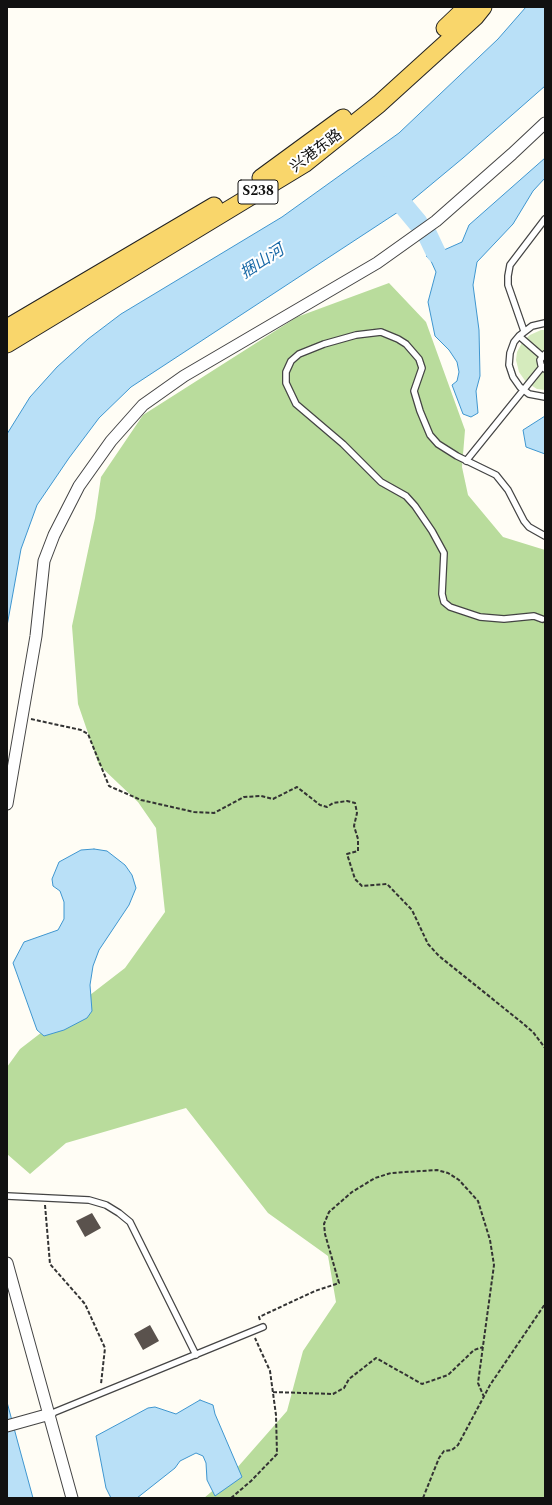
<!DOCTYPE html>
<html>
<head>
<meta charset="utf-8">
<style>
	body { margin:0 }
	#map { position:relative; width:552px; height:1505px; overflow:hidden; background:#fffdf5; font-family:Spectral,serif }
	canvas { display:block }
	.frame { position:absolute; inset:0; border:8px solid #111; pointer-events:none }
</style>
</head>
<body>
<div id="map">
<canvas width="552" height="1505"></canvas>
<div class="frame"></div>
</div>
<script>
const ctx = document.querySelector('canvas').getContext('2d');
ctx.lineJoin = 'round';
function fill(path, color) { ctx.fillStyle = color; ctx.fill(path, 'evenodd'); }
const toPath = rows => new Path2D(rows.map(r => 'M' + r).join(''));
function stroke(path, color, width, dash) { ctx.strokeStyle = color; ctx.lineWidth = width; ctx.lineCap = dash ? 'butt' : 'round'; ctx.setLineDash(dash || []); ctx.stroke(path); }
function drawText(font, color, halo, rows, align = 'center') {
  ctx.font = font + ' Spectral,"Noto Sans SC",serif'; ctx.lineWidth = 4; ctx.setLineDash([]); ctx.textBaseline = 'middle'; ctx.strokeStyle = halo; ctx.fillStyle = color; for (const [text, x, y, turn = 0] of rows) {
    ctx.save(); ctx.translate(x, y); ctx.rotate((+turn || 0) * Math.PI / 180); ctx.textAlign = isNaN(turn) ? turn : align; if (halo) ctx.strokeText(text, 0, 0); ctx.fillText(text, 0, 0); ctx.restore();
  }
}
const green = toPath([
	[541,330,545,330,545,390,537,389,526,382,519,372,516,360,517,352,523,341,530,335]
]);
const forest = toPath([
	[389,283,426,322,465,430,462,467,468,495,503,537,545,550,545,1498,204,1498,229,1477,287,1411,303,1351,336,1302,328,1256,268,1213,186,1108,66,1143,30,1174,7,1154,7,1067,20,1049,125,968,165,912,156,828,138,802,99,765,78,704,72,626,95,518,101,477,143,415,297,317]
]);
const water = toPath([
	[526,7,545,7,545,86,463,158,398,212,131,387,99,418,69,458,37,505,21,549,7,626,7,434,30,397,57,367,88,339,121,314,282,217,399,133,498,39,526,7],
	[545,158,545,178,533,191,513,224,477,262,473,285,479,330,480,376,476,391,478,413,471,417,463,414,452,385,457,381,459,372,457,362,449,350,435,336,428,302,436,272,431,261,426,256,439,246,444,250,462,242,469,225,545,158],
	[545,416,545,454,526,447,523,430,545,416],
	[94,849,107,851,125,865,132,875,136,888,129,905,99,950,93,966,90,985,92,1011,87,1018,64,1030,44,1036,37,1030,13,963,24,942,58,930,64,919,64,902,60,891,53,886,52,879,59,862,81,850,94,849],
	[200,1400,213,1405,215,1414,242,1477,215,1496,207,1480,206,1463,203,1456,196,1453,180,1461,175,1468,137,1498,111,1498,106,1488,96,1436,148,1408,155,1407,176,1414,200,1400],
	[7,1402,18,1443,33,1498,7,1498,7,1402]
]);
const river = toPath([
	[387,186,418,223],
	[427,234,436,253]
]);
const building = toPath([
	[92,1213,101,1228,85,1237,76,1221],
	[150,1325,159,1341,143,1350,134,1334]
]);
const path = toPath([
	[31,719,81,730,88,734,109,786,141,800,194,812,214,813,244,797,261,796,273,799,297,787,320,805,327,807,333,803,347,801,355,803,357,813,354,826,358,839,358,851,347,854,355,879,362,886,387,884,412,910,428,944,439,956,520,1021,533,1032,545,1048],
	[45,1205,50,1264,85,1304,105,1348,101,1384],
	[260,1320,259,1317,315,1291,339,1283,325,1234,324,1224,329,1212,352,1192,375,1178,391,1173,437,1170,448,1173,459,1180,478,1201,490,1240,494,1265,478,1383,484,1397],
	[273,1392,333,1394,344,1388,349,1379,376,1358,422,1384,448,1375,474,1350,483,1347],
	[231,1498,251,1481,277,1454,276,1415,270,1371,255,1338],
	[423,1498,439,1458,444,1451,452,1450,458,1445,490,1385,545,1304]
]);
const lane = toPath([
	[545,323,532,326,519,336,514,342,510,353,509,365,513,377,520,387,529,394,545,397],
	[524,331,508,285,508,276,510,265,545,219],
	[519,336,542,356],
	[545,354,540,360,541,365,545,369],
	[466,461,542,367],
	[542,619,534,616,504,619,480,617,450,607,444,602,442,594,444,553,432,531,415,506,406,496,381,482,343,444,296,404,286,383,286,372,291,361,299,354,324,344,356,335,381,332,398,339,406,344,419,359,422,368,414,391,420,411,430,435,438,444,457,456,496,475,508,490,524,521,529,527,545,536],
	[7,1196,89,1200,106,1205,119,1213,130,1222,196,1355],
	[50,1414,263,1327]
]);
const street = toPath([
	[7,804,36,636,44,561,54,535,79,486,111,441,143,405,184,376,377,263,436,221,512,154,545,123],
	[7,1263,72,1498],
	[7,1426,50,1414]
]);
const primary = toPath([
	[445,28,467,7],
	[261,178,343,118],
	[7,328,214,206],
	[7,344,304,164,379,104,475,17,483,7]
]);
const shields = [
	[258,192,40]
];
const shieldNames = [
	["S238",258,192]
];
const streetNames = [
	["兴港东路",317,152,-37]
];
const waterNames = [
	["捆山河",263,263,-33]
];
fill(green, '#d5ebbd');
fill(forest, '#b9dc9c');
fill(water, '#b9e0f7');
stroke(water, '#3f96cf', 1);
stroke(river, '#b9e0f7', 20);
fill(building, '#5a524d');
stroke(lane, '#444', 8);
stroke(street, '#444', 13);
stroke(primary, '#222', 19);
stroke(path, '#333', 2, [4, 2]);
stroke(lane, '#fff', 5.5);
stroke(street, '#fff', 11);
stroke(primary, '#f9d66b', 17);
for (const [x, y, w] of shields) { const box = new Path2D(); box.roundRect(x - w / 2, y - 12, w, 24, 3); ctx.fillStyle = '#fff'; ctx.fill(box); stroke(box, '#111', 1); }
drawText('bold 14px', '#111', null, shieldNames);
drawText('15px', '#111', '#fff', streetNames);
drawText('italic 16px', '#1768a6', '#fff', waterNames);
</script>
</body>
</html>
